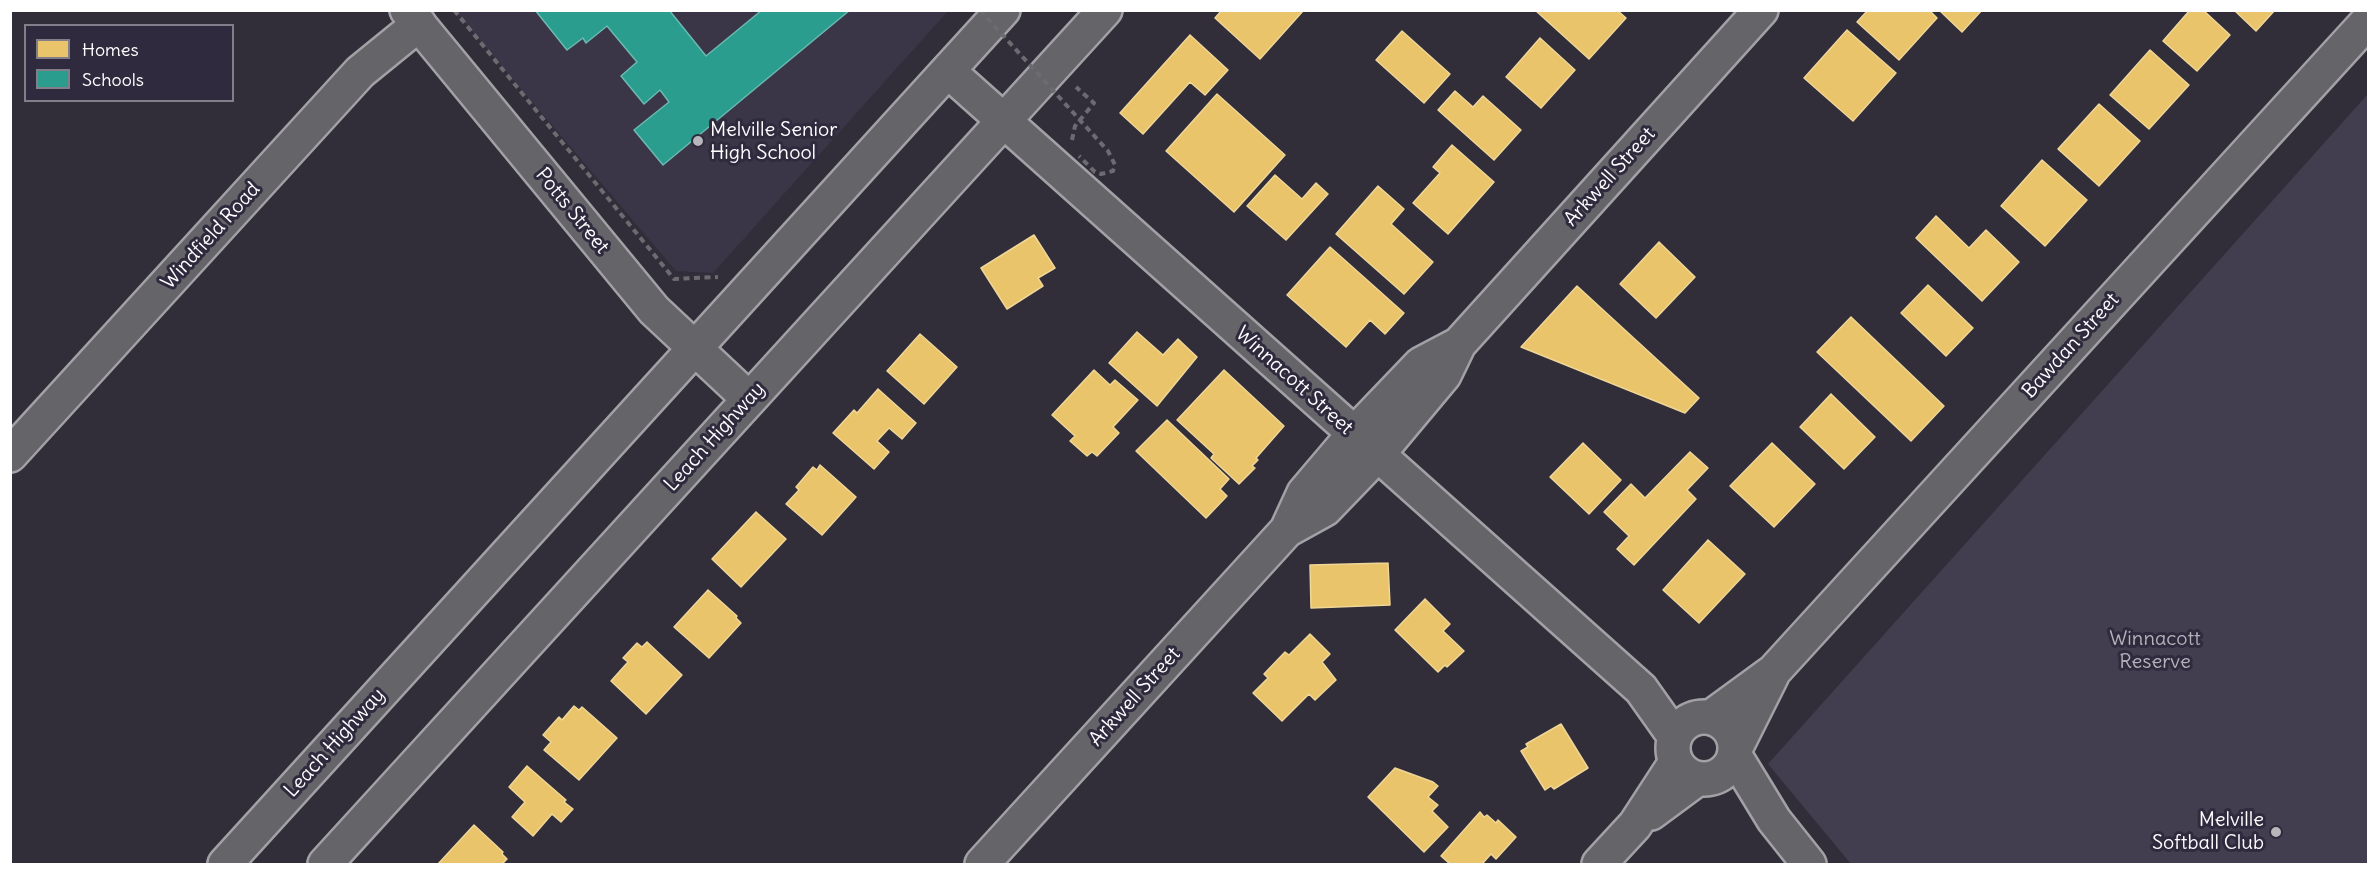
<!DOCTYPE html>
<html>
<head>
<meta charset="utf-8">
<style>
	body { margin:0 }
	#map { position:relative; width:2379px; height:875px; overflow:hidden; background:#312e39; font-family:Delius,sans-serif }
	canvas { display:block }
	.frame { position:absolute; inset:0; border:12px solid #fff; pointer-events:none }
	.legend { position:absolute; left:24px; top:24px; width:210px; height:78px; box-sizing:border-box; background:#2f2a3d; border:2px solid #827f8b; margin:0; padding:8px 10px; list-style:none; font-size:18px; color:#fff }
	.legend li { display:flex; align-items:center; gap:12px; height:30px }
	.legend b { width:30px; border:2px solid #827f8b }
</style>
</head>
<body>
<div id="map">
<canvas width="2379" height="875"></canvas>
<div class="frame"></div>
<ul class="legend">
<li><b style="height:16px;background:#e9c46a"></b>Homes</li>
<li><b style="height:16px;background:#2a9d8f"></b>Schools</li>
</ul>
</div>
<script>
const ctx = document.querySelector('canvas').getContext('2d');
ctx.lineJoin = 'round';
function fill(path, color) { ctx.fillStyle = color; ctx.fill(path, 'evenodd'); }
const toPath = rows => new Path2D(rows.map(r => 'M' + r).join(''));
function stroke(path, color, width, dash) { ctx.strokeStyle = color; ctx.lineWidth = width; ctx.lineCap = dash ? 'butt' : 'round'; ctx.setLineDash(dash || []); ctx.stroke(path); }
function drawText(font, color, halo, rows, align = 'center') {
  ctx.font = font + ' Delius,sans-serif'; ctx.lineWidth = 6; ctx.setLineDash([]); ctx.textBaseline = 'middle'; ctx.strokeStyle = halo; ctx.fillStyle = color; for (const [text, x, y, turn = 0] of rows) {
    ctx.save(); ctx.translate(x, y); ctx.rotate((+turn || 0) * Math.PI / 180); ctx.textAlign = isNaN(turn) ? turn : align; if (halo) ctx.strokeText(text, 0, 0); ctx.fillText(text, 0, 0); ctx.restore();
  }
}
const built = toPath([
	[455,11,948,11,713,273,676,271]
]);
const green = toPath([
	[2368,94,2368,864,1851,864,1768,764]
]);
const homes = toPath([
	[1222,10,1302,10,1303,11,1260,59,1215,18,1222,10],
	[1535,10,1617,10,1626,18,1589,59,1535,10],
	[1868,10,1929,10,1937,18,1899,60,1857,22,1868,10],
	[1939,10,1982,10,1962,32,1939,10],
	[2190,10,2203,10,2230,35,2197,71,2163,41,2190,10],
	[2234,10,2275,10,2256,31,2234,10],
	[1847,30,1896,73,1853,121,1804,78,1847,30],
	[1402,31,1450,74,1424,103,1376,60,1402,31],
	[1190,35,1228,70,1205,95,1190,82,1143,134,1120,113,1190,35],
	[1540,38,1575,70,1541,108,1506,77,1540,38],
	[2150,50,2189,85,2149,129,2110,95,2150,50],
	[1455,91,1473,107,1483,96,1521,130,1494,160,1438,110,1455,91],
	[1217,94,1285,155,1234,212,1166,151,1217,94],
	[2099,104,2140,141,2099,186,2058,149,2099,104],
	[1452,145,1494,182,1448,234,1413,203,1440,173,1433,167,1452,145],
	[2042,160,2087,200,2045,246,2001,206,2042,160],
	[1275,175,1302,199,1316,183,1328,194,1286,240,1247,206,1275,175],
	[1378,186,1404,209,1391,224,1433,262,1404,294,1336,234,1378,186],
	[1936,216,1969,248,1986,230,2019,262,1982,301,1916,238,1936,216],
	[1034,235,1055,268,1038,278,1043,286,1007,309,981,268,1034,235],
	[1659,242,1695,277,1656,318,1620,284,1659,242],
	[1330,247,1404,313,1385,334,1370,320,1346,347,1287,295,1330,247],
	[1928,285,1973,328,1946,356,1901,313,1928,285],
	[1577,286,1699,398,1685,413,1521,347,1577,286],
	[1851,317,1944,406,1911,441,1817,352,1851,317],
	[1137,332,1163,355,1178,339,1197,357,1157,406,1109,363,1137,332],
	[920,334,957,367,924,404,887,371,920,334],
	[1094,370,1110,385,1115,380,1138,400,1113,427,1119,433,1097,456,1092,452,1087,456,1070,441,1075,436,1052,415,1094,370],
	[1224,370,1284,426,1256,458,1258,460,1252,466,1255,468,1239,484,1211,458,1214,454,1177,420,1224,370],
	[878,389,916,423,902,439,889,428,877,441,889,452,874,469,833,433,854,410,857,413,878,389],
	[1831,394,1875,437,1844,469,1800,427,1831,394],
	[1167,420,1229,479,1220,489,1227,496,1206,518,1136,451,1167,420],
	[1583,443,1621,480,1589,514,1550,477,1583,443],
	[1772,443,1815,484,1774,527,1730,486,1772,443],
	[1690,452,1708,468,1687,490,1696,499,1634,565,1617,549,1629,536,1604,512,1631,484,1645,498,1690,452],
	[820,465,856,497,822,535,786,504,799,490,796,487,813,467,817,470,820,465],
	[756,512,786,539,741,587,712,559,756,512],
	[1708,540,1745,574,1699,623,1663,590,1708,540],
	[1388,563,1390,605,1311,608,1310,565,1388,563],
	[708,590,737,616,736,618,741,623,709,658,674,627,708,590],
	[1425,599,1450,624,1443,631,1464,651,1447,667,1445,665,1438,672,1395,630,1425,599],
	[1310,634,1330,654,1322,662,1336,680,1315,700,1309,694,1282,721,1253,693,1268,678,1264,674,1285,652,1289,655,1310,634],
	[647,642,682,675,646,714,611,681,628,662,623,658,637,643,642,647,647,642],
	[574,706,579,710,582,707,617,738,579,780,544,750,551,742,543,735,559,717,562,720,574,706],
	[1561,724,1588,768,1554,789,1551,786,1545,790,1521,751,1528,747,1526,744,1561,724],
	[527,766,566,800,564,802,573,809,561,822,552,814,533,836,512,817,525,802,509,787,527,766],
	[1395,768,1433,782,1438,786,1428,797,1438,805,1432,811,1448,827,1424,852,1368,797,1395,768],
	[1480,812,1484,817,1487,815,1496,823,1498,820,1516,837,1496,859,1491,854,1482,864,1450,864,1441,856,1480,812],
	[474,825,503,852,502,854,507,859,502,864,438,864,474,825]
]);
const schools = toPath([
	[535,10,669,10,706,56,762,10,850,10,663,165,634,130,669,102,660,90,644,104,621,76,637,62,607,26,586,43,583,38,567,50,535,10]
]);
const path = toPath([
	[454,10,674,279,718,277],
	[1072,140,1075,126,1094,103,1076,87]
]);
const minor = toPath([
	[10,455,360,72,419,24],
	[1287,530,1325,509,1378,454,1444,375,1459,344,1761,10],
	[1711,717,1774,671,2368,21],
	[1736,747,1772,675],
	[1651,813,1697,779],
	[982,864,1287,530,1304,493,1354,434,1421,364,1459,344],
	[1599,864,1635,825,1676,762]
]);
const tertiary = toPath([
	[407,10,654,310,749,399],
	[948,71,1641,689,1675,737],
	'1673 748a31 31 0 1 1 62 0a31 31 0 1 1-62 0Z',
	[1735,756,1774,820,1809,864]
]);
const trunk = toPath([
	[225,864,1003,10],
	[325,864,1105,10]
]);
const pathBridge = toPath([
	[980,10,1108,151,1115,165,1113,171,1101,174,1095,172,1079,156]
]);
const markers = [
	[698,141,6,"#b7b6ba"],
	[2276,832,6,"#b7b6ba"]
];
const poiNames = [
	["Melville Senior",710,130],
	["High School",710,153],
	["Melville",2264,820,"right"],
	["Softball Club",2264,843,"right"]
];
const streetNames = [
	["Arkwell Street",1610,177,-48],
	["Potts Street",572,211,51],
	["Windfield Road",211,236,-48],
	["Bawdan Street",2071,346,-48],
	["Winnacott Street",1294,381,42],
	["Leach Highway",715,437,-48],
	["Arkwell Street",1135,697,-48],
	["Leach Highway",335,743,-48]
];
const parkNames = [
	["Winnacott",2155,639],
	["Reserve",2155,662]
];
fill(built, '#3b3647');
fill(green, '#433e4f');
fill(homes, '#e9c46a');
stroke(homes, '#f0d697', 1.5);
fill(schools, '#2a9d8f');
stroke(schools, '#6abab1', 1.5);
stroke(minor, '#a2a1a6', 38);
stroke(tertiary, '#a2a1a6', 38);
stroke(trunk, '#a2a1a6', 38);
stroke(path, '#6d6b71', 4, [6, 4.5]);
stroke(minor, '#656469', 33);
stroke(tertiary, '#656469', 33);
stroke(trunk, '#656469', 33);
stroke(pathBridge, '#6d6b71', 4, [6, 4.5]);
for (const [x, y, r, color] of markers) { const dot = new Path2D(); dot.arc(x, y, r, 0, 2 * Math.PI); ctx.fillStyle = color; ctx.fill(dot); stroke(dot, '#2f2a3d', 2); }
drawText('20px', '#fff', '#2f2a3d', poiNames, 'left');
drawText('20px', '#fff', '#2f2a3d', streetNames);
drawText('20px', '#b5b3ba', '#2f2a3d', parkNames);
</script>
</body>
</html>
